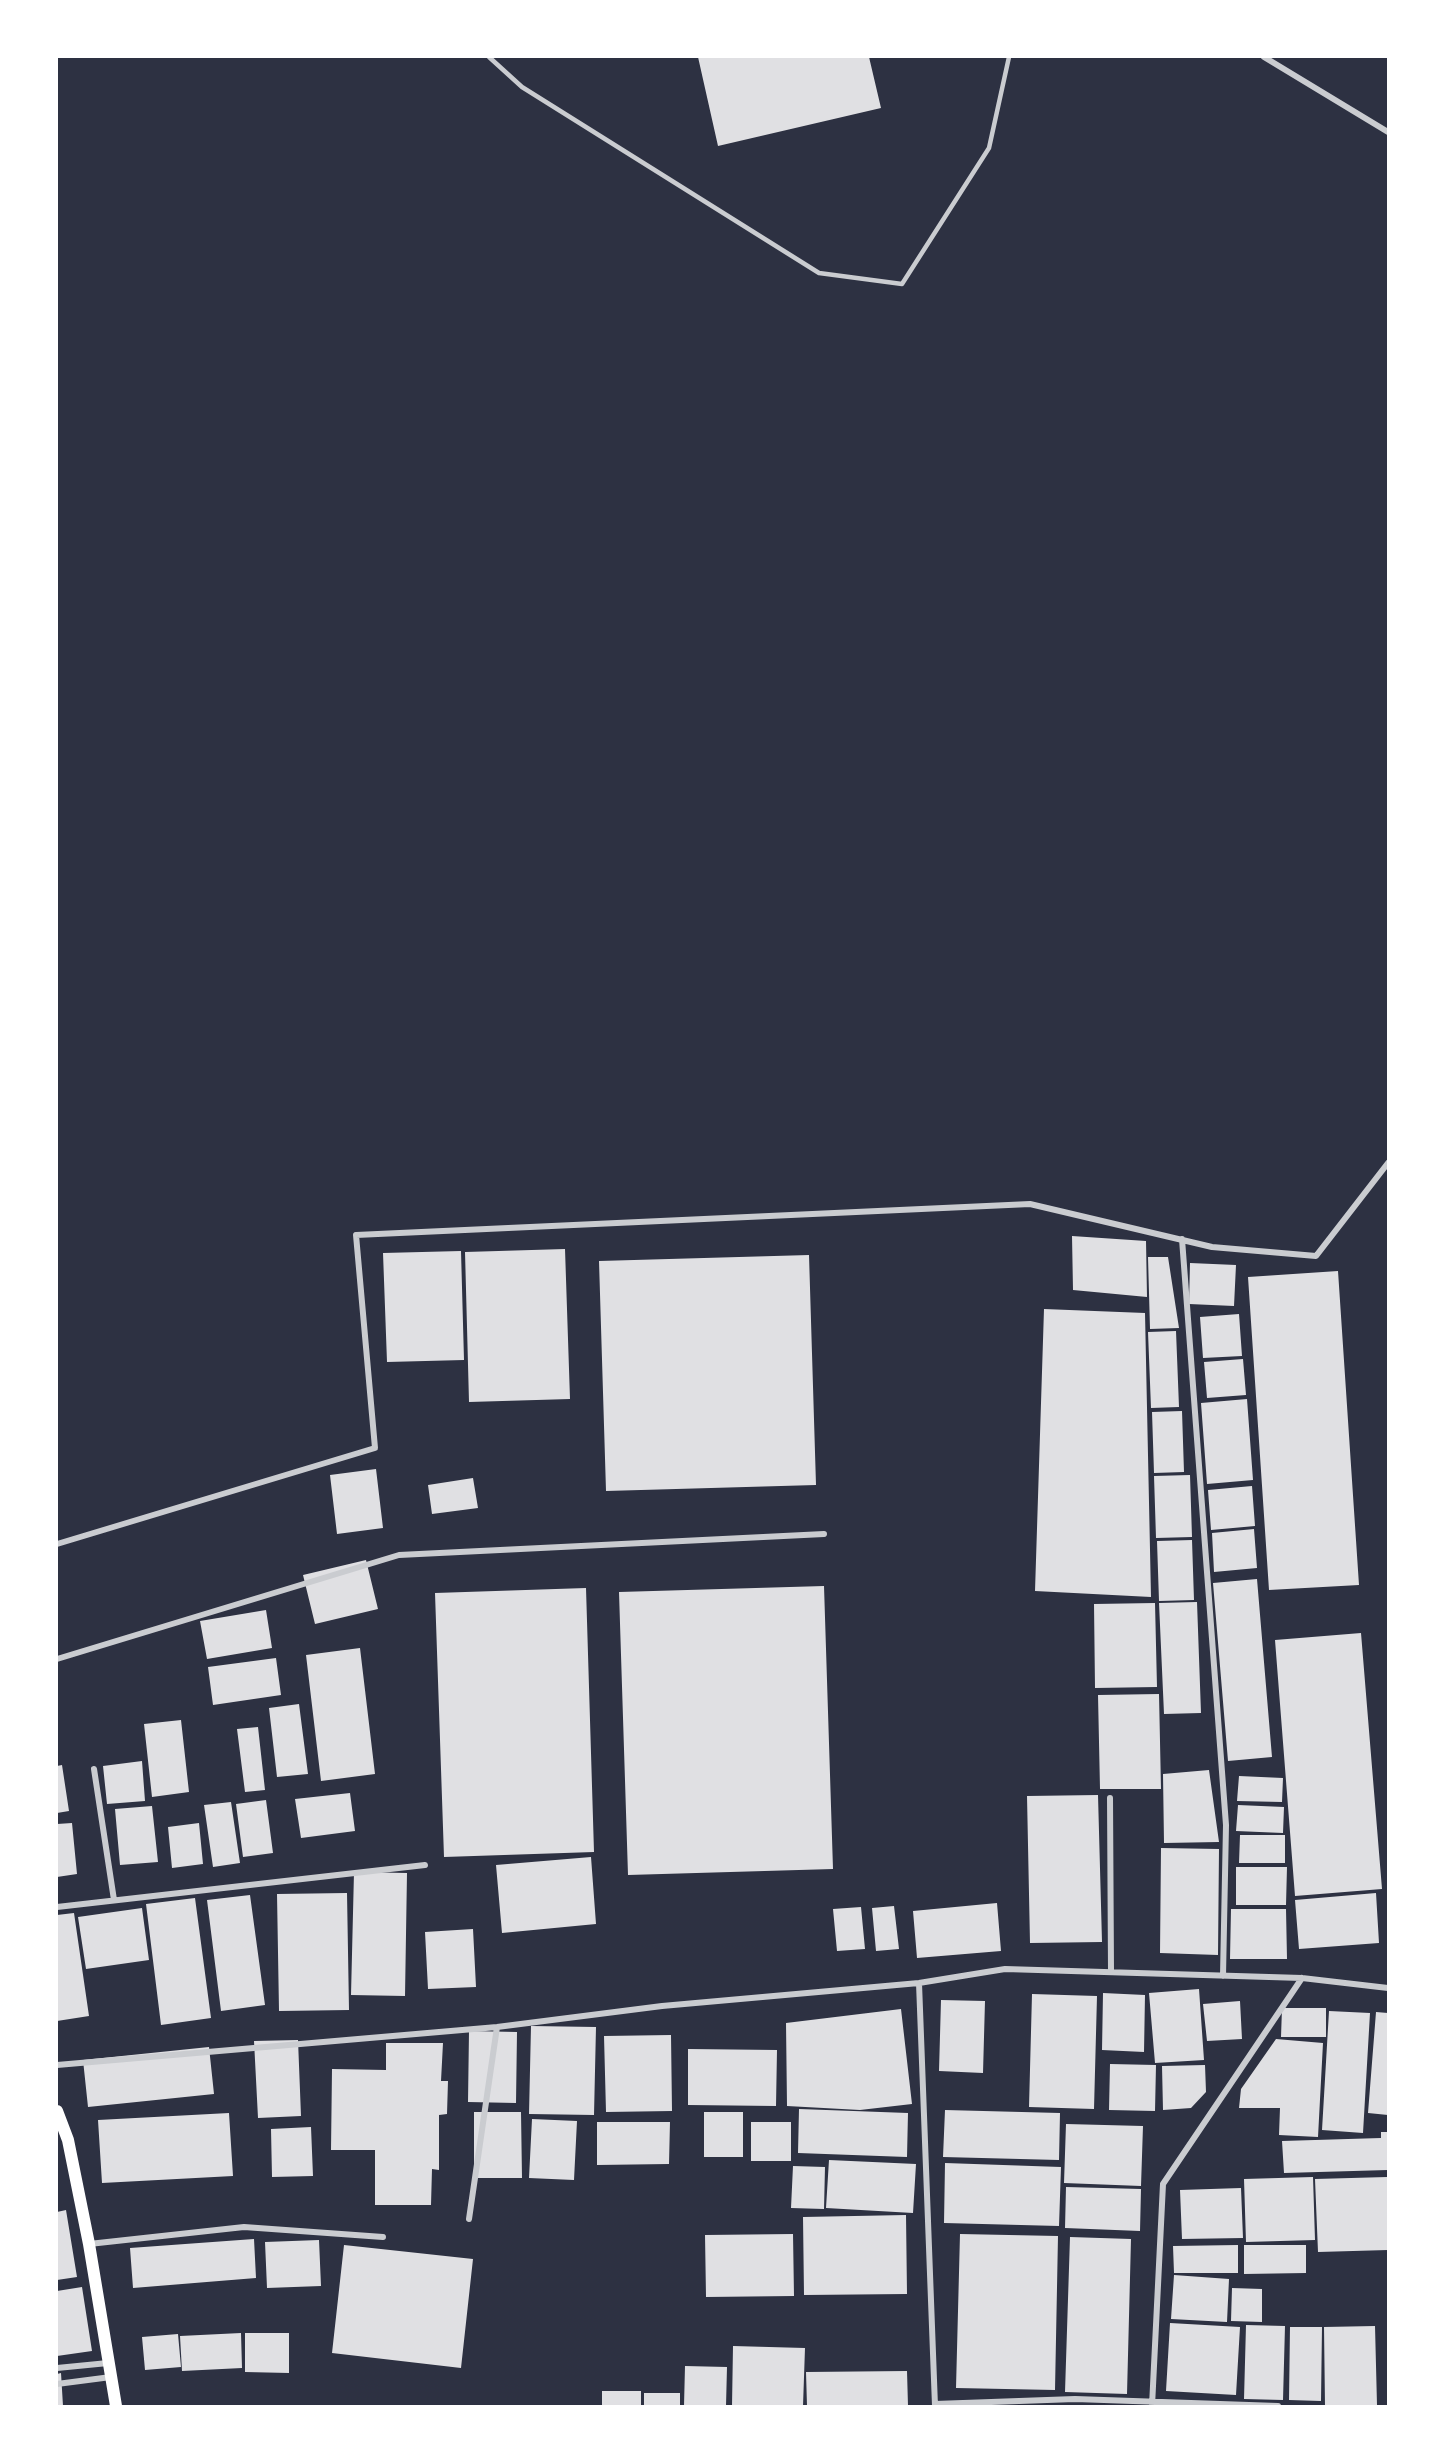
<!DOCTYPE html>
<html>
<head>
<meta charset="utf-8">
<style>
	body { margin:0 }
	#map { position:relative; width:1445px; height:2463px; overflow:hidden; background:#2d3142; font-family:"Exo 2",sans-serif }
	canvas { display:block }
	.frame { position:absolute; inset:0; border:58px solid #fff; pointer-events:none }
</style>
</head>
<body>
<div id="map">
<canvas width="1445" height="2463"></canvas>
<div class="frame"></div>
</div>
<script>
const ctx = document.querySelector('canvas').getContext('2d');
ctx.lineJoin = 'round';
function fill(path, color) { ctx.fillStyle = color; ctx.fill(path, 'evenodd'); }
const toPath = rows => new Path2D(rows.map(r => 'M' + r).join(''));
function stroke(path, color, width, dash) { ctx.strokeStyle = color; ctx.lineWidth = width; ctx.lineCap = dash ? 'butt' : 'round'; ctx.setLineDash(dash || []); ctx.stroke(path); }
const building = toPath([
	[698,57,869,57,881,108,718,146],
	[1072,1236,1146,1241,1147,1297,1073,1290],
	[565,1249,570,1399,469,1402,465,1252],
	[461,1251,464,1360,387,1362,383,1253],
	[809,1255,816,1485,606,1491,599,1261],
	[1148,1257,1168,1257,1179,1328,1150,1329],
	[1190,1263,1236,1265,1234,1306,1189,1304],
	[1338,1271,1359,1585,1269,1590,1248,1277],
	[1044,1309,1145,1313,1151,1597,1035,1591],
	[1239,1314,1242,1356,1203,1358,1200,1317],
	[1176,1331,1179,1407,1151,1408,1148,1332],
	[1243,1359,1246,1395,1207,1398,1204,1362],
	[1247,1399,1253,1480,1207,1484,1201,1403],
	[1182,1411,1184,1472,1154,1473,1152,1412],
	[376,1469,383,1528,337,1534,330,1475],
	[1190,1475,1192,1537,1156,1538,1154,1476],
	[473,1478,478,1508,432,1514,428,1485],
	[1252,1486,1255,1526,1211,1530,1208,1490],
	[1254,1529,1257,1568,1214,1572,1212,1533],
	[1192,1540,1194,1600,1159,1601,1157,1541],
	[366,1560,378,1609,315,1624,303,1575],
	[1257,1579,1272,1757,1228,1761,1213,1583],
	[824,1586,833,1869,628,1875,619,1592],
	[586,1588,594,1852,444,1857,435,1593],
	[1197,1602,1201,1713,1164,1714,1159,1603],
	[1155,1603,1157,1687,1095,1688,1094,1604],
	[266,1610,272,1648,207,1659,200,1621],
	[1361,1633,1382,1889,1295,1896,1275,1640],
	[360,1648,375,1774,321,1781,306,1655],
	[276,1658,281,1695,213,1705,208,1667],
	[1159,1694,1161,1789,1100,1789,1098,1695],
	[299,1704,308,1774,277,1777,269,1708],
	[181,1720,189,1792,152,1797,144,1724],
	[258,1727,265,1790,245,1792,237,1729],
	[142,1761,145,1801,107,1804,103,1766],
	[62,1765,69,1811,57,1813,57,1766],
	[1209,1770,1219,1842,1164,1843,1163,1774],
	[1239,1776,1283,1778,1282,1802,1237,1801],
	[350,1793,355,1831,301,1838,295,1799],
	[1098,1795,1102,1942,1030,1943,1027,1796],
	[266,1800,273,1853,243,1857,236,1804],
	[231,1802,240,1863,213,1867,204,1805],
	[1238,1805,1284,1807,1283,1833,1236,1831],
	[152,1806,158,1862,120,1865,115,1809],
	[72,1823,77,1874,57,1877,57,1824],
	[199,1823,203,1864,172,1868,168,1827],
	[1240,1835,1285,1835,1285,1863,1239,1863],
	[1161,1848,1219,1849,1218,1955,1160,1953],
	[591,1857,596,1924,502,1933,496,1865],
	[1236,1867,1287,1867,1286,1905,1236,1905],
	[354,1872,407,1873,405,1996,351,1995],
	[347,1893,349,2010,279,2011,277,1894],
	[1376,1893,1379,1943,1299,1949,1295,1900],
	[250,1895,265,2005,221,2011,207,1900],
	[195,1898,211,2018,161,2025,146,1904],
	[997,1903,1001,1951,917,1958,913,1911],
	[894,1906,899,1949,876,1951,872,1908],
	[861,1907,865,1949,837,1951,833,1909],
	[142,1908,149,1960,86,1969,78,1917],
	[1231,1909,1286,1909,1287,1959,1230,1959],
	[74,1913,89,2016,57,2021,57,1915],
	[473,1929,476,1987,428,1989,425,1932],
	[1199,1989,1204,2060,1155,2063,1149,1993],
	[1103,1993,1145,1995,1144,2052,1102,2050],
	[1032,1994,1097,1996,1094,2109,1029,2107],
	[941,2000,985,2001,983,2073,939,2071],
	[1240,2001,1242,2039,1207,2041,1203,2004],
	[1282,2008,1326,2008,1326,2037,1281,2037],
	[901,2009,912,2104,860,2110,787,2106,786,2023],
	[1329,2011,1370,2013,1363,2133,1322,2130],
	[1376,2012,1388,2013,1388,2115,1368,2113],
	[531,2026,596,2027,594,2115,529,2114],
	[469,2031,517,2032,516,2103,468,2102],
	[671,2035,672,2111,606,2112,604,2036],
	[1276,2039,1323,2043,1318,2137,1279,2135,1280,2108,1239,2108,1241,2089],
	[298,2040,301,2116,258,2118,254,2041],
	[386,2043,443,2043,441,2081,448,2081,447,2114,439,2115,439,2170,432,2169,431,2205,375,2205,375,2150,331,2150,332,2069,386,2070],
	[209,2047,214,2094,88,2107,83,2060],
	[688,2049,777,2050,776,2106,688,2105],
	[1110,2064,1156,2065,1155,2111,1109,2110],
	[1205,2065,1206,2092,1191,2108,1163,2110,1162,2066],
	[799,2109,908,2113,907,2157,798,2153],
	[945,2110,1060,2113,1059,2160,943,2157],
	[474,2112,521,2112,522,2178,474,2178],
	[704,2112,743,2112,743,2157,704,2157],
	[229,2113,233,2176,102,2183,98,2120],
	[532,2119,577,2121,574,2180,529,2178],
	[597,2122,670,2122,669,2164,597,2165],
	[751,2122,791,2122,791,2161,751,2161],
	[1066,2124,1143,2126,1141,2186,1064,2183],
	[311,2127,313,2176,272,2177,271,2129],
	[1381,2132,1388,2132,1388,2170,1284,2173,1282,2141,1381,2138],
	[829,2160,916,2164,913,2213,826,2208],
	[945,2163,1061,2167,1059,2226,944,2223],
	[793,2166,825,2167,824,2209,791,2208],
	[1313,2177,1315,2240,1246,2242,1244,2179],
	[1387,2177,1388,2250,1318,2252,1315,2179],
	[1066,2187,1141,2189,1140,2231,1065,2228],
	[1241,2188,1243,2238,1182,2239,1180,2190],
	[66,2210,77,2277,57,2280,57,2212],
	[906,2215,907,2294,804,2295,803,2217],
	[793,2234,794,2296,706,2297,705,2235],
	[960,2234,1058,2236,1055,2390,956,2388],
	[1070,2237,1131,2239,1127,2394,1065,2392],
	[254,2239,256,2278,133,2288,130,2248],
	[319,2240,321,2286,267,2288,265,2242],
	[344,2245,473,2259,461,2368,332,2353],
	[1238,2245,1238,2273,1174,2273,1173,2246],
	[1244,2245,1306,2245,1306,2273,1244,2274],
	[1174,2275,1229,2279,1227,2322,1171,2319],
	[82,2287,92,2351,57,2356,57,2291],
	[1232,2288,1262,2289,1262,2322,1231,2321],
	[1170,2323,1240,2327,1236,2395,1166,2391],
	[1246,2325,1285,2326,1283,2400,1244,2399],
	[1375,2326,1377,2405,1325,2406,1324,2327],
	[1290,2327,1322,2327,1321,2401,1289,2400],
	[241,2333,242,2368,182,2371,180,2336],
	[245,2333,289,2333,289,2373,245,2372],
	[178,2334,181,2367,145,2370,142,2337],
	[733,2346,805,2348,803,2406,732,2406],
	[685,2366,727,2367,726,2406,684,2406],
	[907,2371,908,2406,807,2406,806,2372],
	[61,2373,63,2406,57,2406,57,2374],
	[602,2391,641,2391,641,2406,602,2406],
	[644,2393,680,2393,680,2406,644,2406]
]);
const service = toPath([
	[489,57,522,87,819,273,902,284,989,148,1009,57]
]);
const minor = toPath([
	[1264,57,1388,132],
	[1182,1239,1226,1825,1223,1976],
	[57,1544,375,1448,356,1235,1030,1204,1212,1247,1316,1256,1388,1163],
	[57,1659,399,1555,824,1534],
	[94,1769,114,1900],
	[1110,1798,1111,1971],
	[57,1907,425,1865],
	[919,1983,935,2406],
	[57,2065,497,2027,662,2006,919,1983,1005,1969,1302,1978,1388,1988],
	[469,2219,497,2027],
	[89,2244,244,2227,383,2237],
	[57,2368,108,2363],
	[57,2384,111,2377],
	[935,2404,1075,2399,1278,2406],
	[1152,2406,1163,2184,1302,1978]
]);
const secondary = toPath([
	[57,2111,68,2140,89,2244,116,2406]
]);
fill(building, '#e0e0e3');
stroke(service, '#caccd0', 4.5);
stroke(minor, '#caccd0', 6);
stroke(secondary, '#fff', 12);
</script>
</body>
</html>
